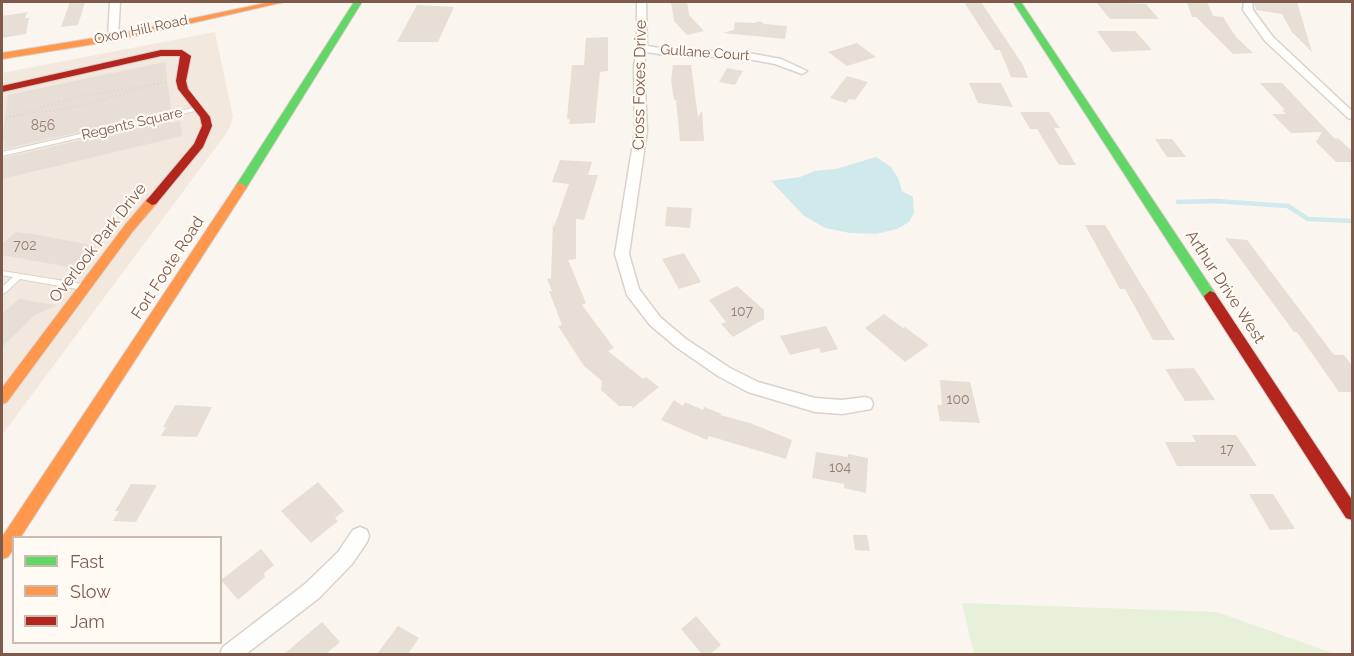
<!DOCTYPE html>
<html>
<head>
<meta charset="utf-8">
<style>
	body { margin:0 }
	#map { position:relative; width:1354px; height:656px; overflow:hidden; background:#faf5ef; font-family:Raleway,sans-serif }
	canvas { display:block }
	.frame { position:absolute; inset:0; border:3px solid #7c5b4b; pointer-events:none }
	.legend { position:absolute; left:12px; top:536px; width:210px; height:108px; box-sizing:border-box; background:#fffaf3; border:2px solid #cbbab0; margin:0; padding:8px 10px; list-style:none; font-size:18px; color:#7c5b4b }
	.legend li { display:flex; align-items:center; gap:12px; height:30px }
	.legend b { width:30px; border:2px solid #cbbab0 }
</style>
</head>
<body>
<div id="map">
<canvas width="1354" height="656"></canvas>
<div class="frame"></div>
<ul class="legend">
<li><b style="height:8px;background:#63d668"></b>Fast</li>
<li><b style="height:8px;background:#ff974d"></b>Slow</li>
<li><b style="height:8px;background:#b3261e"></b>Jam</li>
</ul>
</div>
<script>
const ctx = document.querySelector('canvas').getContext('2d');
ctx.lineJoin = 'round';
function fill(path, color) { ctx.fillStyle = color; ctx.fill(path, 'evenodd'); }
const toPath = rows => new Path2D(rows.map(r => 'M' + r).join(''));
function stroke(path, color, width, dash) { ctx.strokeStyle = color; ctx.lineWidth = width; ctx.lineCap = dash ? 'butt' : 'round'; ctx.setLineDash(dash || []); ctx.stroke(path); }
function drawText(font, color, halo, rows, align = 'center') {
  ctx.font = font + ' Raleway,sans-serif'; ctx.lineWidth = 4.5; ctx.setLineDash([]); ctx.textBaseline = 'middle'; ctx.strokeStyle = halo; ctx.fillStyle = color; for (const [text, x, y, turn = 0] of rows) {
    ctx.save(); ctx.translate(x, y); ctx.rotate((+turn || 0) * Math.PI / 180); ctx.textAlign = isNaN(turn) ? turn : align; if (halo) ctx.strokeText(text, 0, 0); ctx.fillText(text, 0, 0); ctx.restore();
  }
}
const residential = toPath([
	[215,32,233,117,228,131,2,435,2,73]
]);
const green = toPath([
	[962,603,1217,612,1335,654,974,654]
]);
const water = toPath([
	[876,157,891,167,898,178,902,191,913,197,914,213,909,222,897,229,876,234,850,233,825,228,803,215,771,181,800,177,815,171,836,169]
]);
const stream = toPath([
	[1178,202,1215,201,1288,206,1308,219,1352,221]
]);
const building = toPath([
	[70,2,85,2,78,25,61,27],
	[671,2,687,2,689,15,704,31,687,35,674,21],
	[964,2,981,2,1023,65,1028,78,1011,77,1000,50,995,50],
	[1096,2,1146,4,1159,19,1110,19],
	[1187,2,1207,2,1213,16,1223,17,1236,37,1253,53,1233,54,1196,17,1192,17],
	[1254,2,1297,2,1312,52,1292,32,1282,14,1256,10],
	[417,5,454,7,438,42,397,42],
	[28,12,25,18,29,18,26,34,2,38,2,16],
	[760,21,764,24,787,26,785,39,723,33,734,30,735,22,754,23],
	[1097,31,1135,31,1152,50,1112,52],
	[608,37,608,71,600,72,595,123,569,124,570,120,567,118,572,65,584,65,586,38],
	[857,43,876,57,847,66,828,52],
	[165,62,171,111,4,149,5,141,2,142,8,95],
	[673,65,691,65,698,117,702,111,704,141,680,141,676,100,674,100,671,80],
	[727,68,743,71,735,85,719,82],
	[847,76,868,82,855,100,849,99,846,103,830,98],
	[969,83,1001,83,1013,107,978,103],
	[1260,83,1282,83,1335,139,1338,138,1353,152,1353,162,1336,162,1316,142,1322,132,1291,133,1272,114,1286,114,1282,110,1285,110],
	[1020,112,1049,112,1060,128,1054,128,1076,165,1059,165,1037,129,1030,129],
	[172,119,172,123,180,121,182,136,2,179,3,158],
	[1155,139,1172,139,1186,157,1167,157],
	[560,160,592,162,588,175,598,175,584,220,576,219,576,259,568,260,586,303,582,305,614,348,608,351,643,379,646,377,659,387,633,408,631,406,619,406,601,390,602,381,584,366,558,326,562,325,549,291,552,291,547,279,551,278,553,223,554,227,569,184,552,182],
	[667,207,692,208,690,228,665,226],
	[1085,225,1105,225,1175,340,1153,340,1125,289,1120,289],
	[16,232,32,234,97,246,74,268,2,255,2,244],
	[1225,238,1247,240,1334,355,1344,355,1353,367,1353,392,1339,392,1297,332,1294,332],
	[684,253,701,282,679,289,662,259],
	[737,286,764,310,764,319,733,337,721,324,726,322,709,300],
	[19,299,56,305,35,315,2,347,2,314],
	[884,314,903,328,905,327,929,345,905,362,865,328],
	[826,326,838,349,821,353,819,348,790,355,780,336],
	[1194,368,1215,400,1185,401,1165,369],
	[940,380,970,382,980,423,940,421,937,405,942,405],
	[674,400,683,406,685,402,703,410,704,407,722,414,720,415,750,423,792,440,786,459,709,436,707,440,661,420],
	[175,405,212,407,197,437,161,436,166,427,163,427],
	[1192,435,1236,435,1257,466,1177,466,1165,442,1196,442],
	[816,452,848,457,848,454,868,458,866,493,844,488,844,484,812,478],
	[318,482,344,511,335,518,338,521,311,543,281,511],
	[131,484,157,485,136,522,113,521,119,511,115,511],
	[1249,494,1273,494,1295,529,1270,530],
	[853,535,867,535,870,551,855,550],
	[261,549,274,565,264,573,265,577,238,600,221,580],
	[696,616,721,645,710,654,702,654,681,629],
	[322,622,340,642,326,654,284,654],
	[398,626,419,638,408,654,377,654]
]);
const path = toPath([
	[9,117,77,97,167,82],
	[2,118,75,107,162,83]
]);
const lane = toPath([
	[197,107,200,109,199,110,2,156,2,152,197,107],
	[2,271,83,284,87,287,83,290,20,279,5,293,2,294,2,287,13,277,2,275,2,271]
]);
const street = toPath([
	[110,2,120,2,118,38,113,41,108,38,110,2],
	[637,2,646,2,647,46,666,49,743,52,781,59,807,71,802,74,775,64,743,58,666,55,646,52,644,66,647,131,629,254,639,289,660,317,686,339,730,368,758,382,815,398,842,400,865,397,871,399,873,404,871,409,842,414,815,412,748,392,718,376,676,347,650,325,627,295,615,254,635,131,634,66,637,48,637,2],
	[1244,2,1252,2,1253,10,1273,37,1352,111,1352,119,1348,118,1265,41,1243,10,1244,2],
	[360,527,367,530,369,536,367,542,352,564,319,598,246,654,220,654,223,647,305,584,338,552,353,530,360,527]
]);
const fast = toPath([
	[354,2,362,2,245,190,237,190,235,187,354,2],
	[1013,2,1021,2,1215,293,1216,296,1215,299,1205,299,1013,2]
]);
const slow = toPath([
	[271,2,284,2,113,41,2,59,2,53,113,35,271,2],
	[241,183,247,187,20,538,14,538,14,548,8,557,2,559,2,537,237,184,241,183],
	[152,197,158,201,156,204,133,231,7,402,2,404,2,388,125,225,148,198,152,197]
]);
const jam = toPath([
	[161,50,182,50,191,56,186,81,188,89,210,117,212,126,203,147,156,204,152,205,146,201,194,144,202,126,200,117,178,89,176,81,180,56,161,56,2,92,2,86,161,50],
	[1210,291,1215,293,1352,500,1352,520,1346,518,1205,299,1204,296,1210,291]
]);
const farStreetnames = [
	["Oxon Hill Road",141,30,-12],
	["Gullane Court",705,53,4],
	["Regents Square",132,124,-13]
];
const numberNames = [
	["856",43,126],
	["702",25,246],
	["107",742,312],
	["100",958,400],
	["17",1227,450],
	["104",840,468]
];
const streetNames = [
	["Cross Foxes Drive",640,85,-89],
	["Overlook Park Drive",98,243,-52],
	["Fort Foote Road",168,268,-57],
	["Arthur Drive West",1225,287,57]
];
fill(residential, '#f3e8dd');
fill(green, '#e7f1d9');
fill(water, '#cfe9ec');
stroke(stream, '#cfe9ec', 4.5);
fill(building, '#e7ded6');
stroke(lane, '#dad2cd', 2);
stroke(street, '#dad2cd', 3);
stroke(fast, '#dad0ca', 2);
stroke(slow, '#dad0ca', 2);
stroke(jam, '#dad0ca', 2);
stroke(path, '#ddd4cf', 2, [1, 3]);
fill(lane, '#fefefd');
fill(street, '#fefefd');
fill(fast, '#63d668');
fill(slow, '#ff974d');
fill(jam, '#b3261e');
drawText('14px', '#7c5b4b', '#fffaf3', farStreetnames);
drawText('14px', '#987e70', null, numberNames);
drawText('16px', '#7c5b4b', '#fffaf3', streetNames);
</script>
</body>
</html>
